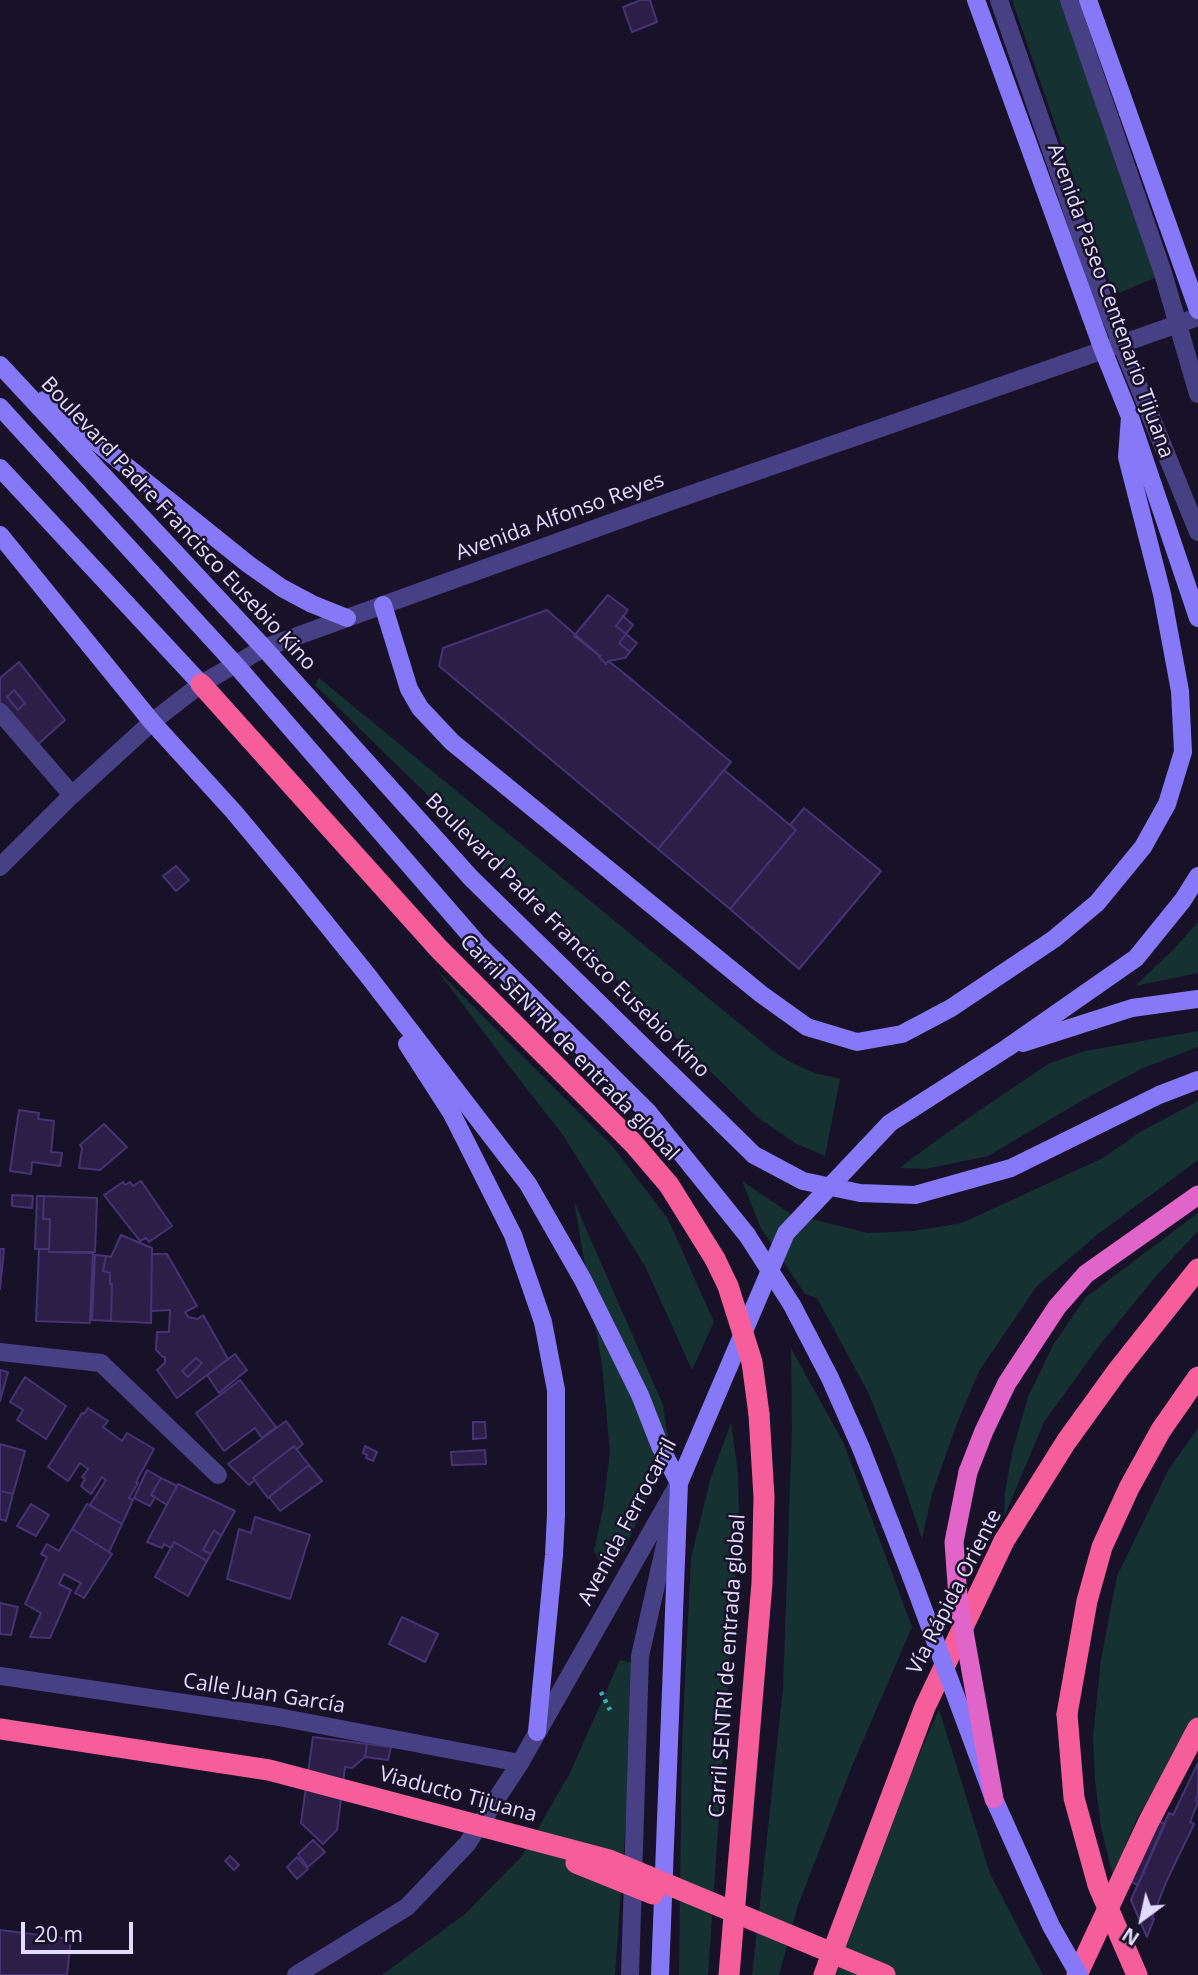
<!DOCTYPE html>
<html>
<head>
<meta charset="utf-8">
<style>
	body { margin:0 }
	#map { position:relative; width:1198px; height:1975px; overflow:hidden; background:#181228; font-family:"Open Sans",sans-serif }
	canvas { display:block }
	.north { position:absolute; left:1107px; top:1884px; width:70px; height:70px; -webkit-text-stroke:5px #181228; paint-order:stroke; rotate:213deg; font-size:19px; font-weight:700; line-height:28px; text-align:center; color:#e2dbfd }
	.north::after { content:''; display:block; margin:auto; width:24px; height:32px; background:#e2dbfd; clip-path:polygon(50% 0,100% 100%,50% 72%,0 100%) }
	.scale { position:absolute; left:21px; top:1922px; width:112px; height:32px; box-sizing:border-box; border:4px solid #e2dbfd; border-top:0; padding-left:9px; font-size:21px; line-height:24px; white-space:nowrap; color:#e2dbfd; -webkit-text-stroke:5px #181228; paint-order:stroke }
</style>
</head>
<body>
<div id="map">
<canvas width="1198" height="1975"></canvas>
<div class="north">N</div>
<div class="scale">20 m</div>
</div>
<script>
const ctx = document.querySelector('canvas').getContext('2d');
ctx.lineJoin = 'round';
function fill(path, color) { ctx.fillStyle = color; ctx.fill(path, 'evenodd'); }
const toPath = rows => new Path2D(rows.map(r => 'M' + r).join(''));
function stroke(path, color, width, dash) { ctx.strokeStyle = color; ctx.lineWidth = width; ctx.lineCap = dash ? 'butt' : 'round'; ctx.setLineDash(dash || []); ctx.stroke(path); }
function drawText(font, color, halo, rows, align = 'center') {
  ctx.font = font + ' "Open Sans",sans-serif'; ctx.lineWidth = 5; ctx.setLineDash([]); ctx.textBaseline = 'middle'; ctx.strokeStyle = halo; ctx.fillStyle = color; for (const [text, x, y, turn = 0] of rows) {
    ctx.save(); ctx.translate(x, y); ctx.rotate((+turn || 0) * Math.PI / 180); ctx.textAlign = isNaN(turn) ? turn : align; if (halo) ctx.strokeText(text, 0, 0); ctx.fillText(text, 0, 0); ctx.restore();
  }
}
const green = toPath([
	[1012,0,1060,0,1162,275,1114,295],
	[319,678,768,1047,790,1062,815,1073,840,1079,825,1156,797,1144,757,1117,315,685],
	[1198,922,1198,973,1135,986,1172,951],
	[437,970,613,1147,668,1219,714,1322,692,1370,645,1266,563,1135,509,1066],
	[1198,1031,1198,1047,1143,1068,1083,1100,988,1156,926,1169,899,1168,951,1130,1048,1064,1085,1051],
	[1198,1101,1198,1160,1098,1234,1037,1286,979,1371,956,1426,932,1494,922,1539,895,1459,868,1392,817,1298,805,1294,761,1228,742,1181,791,1214,868,1233,913,1231,962,1223,1103,1158,1140,1132],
	[574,1201,663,1405,669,1445,624,1552,601,1565,594,1550,603,1509,610,1452,602,1365],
	[1198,1213,1198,1231,1157,1275,1102,1342,1044,1422,1004,1517,1005,1493,1012,1453,1028,1397,1053,1345,1086,1297],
	[791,1348,844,1444,912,1627,852,1766,823,1841,798,1905,779,1975,752,1975,783,1690,792,1430],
	[731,1423,738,1473,739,1524,708,1975,679,1975,682,1743,691,1558,711,1477],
	[1198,1428,1198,1720,1137,1818,1113,1876,1101,1827,1095,1780,1093,1736,1101,1660,1117,1576,1169,1469],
	[620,1660,637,1664,615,1975,382,1975,465,1914,522,1856,570,1773],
	[939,1709,990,1874,1043,1975,836,1975,892,1818]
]);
const building = toPath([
	[641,0,650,0,657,22,632,32,623,7,641,0],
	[608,595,628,610,616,626,626,634,619,643,630,652,625,658,608,661,606,664,599,657,600,656,574,636,608,595],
	[547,610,600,656,599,657,606,664,608,661,620,670,731,762,658,849,439,666,443,648,547,610],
	[623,616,633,625,626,634,616,626,623,616],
	[626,634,637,643,630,652,619,643,626,634],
	[19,662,65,720,35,747,0,702,0,678,19,662],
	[14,690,25,703,18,710,7,697,14,690],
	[14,690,25,703,18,710,7,697,14,690],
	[724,770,796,830,730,909,658,849,724,770],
	[804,808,881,871,799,969,730,909,796,830,790,825,804,808],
	[176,866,189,880,176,891,163,876,176,866],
	[19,1110,39,1113,38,1119,54,1121,51,1152,62,1153,60,1166,32,1162,31,1174,10,1171,19,1110],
	[104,1124,127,1147,100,1170,79,1168,82,1148,80,1145,104,1124],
	[141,1181,172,1226,149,1242,146,1238,140,1241,104,1195,123,1182,125,1185,130,1182,133,1186,141,1181],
	[12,1195,33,1196,32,1208,12,1206,12,1195],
	[37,1196,44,1196,43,1219,50,1219,49,1249,35,1249,37,1196],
	[44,1196,97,1198,95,1252,49,1252,50,1219,43,1219,44,1196],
	[121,1235,152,1248,151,1323,111,1321,112,1284,110,1284,110,1273,103,1271,106,1256,111,1257,121,1235],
	[0,1249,4,1249,0,1289,0,1249],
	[39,1249,49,1249,49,1252,93,1253,90,1323,36,1321,39,1249],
	[152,1254,167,1254,197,1306,185,1312,188,1317,198,1319,203,1315,228,1359,177,1398,157,1370,165,1363,165,1357,163,1357,156,1350,157,1332,169,1332,170,1310,151,1311,152,1254],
	[196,1358,202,1363,188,1377,182,1371,196,1358],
	[95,1255,106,1256,103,1271,110,1273,110,1284,112,1284,111,1321,92,1320,95,1255],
	[235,1354,247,1370,219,1393,207,1375,235,1354],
	[196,1358,202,1363,188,1377,182,1371,196,1358],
	[0,1370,8,1372,0,1401,0,1370],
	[25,1377,66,1406,46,1439,17,1420,23,1410,10,1402,25,1377],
	[240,1380,276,1427,262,1438,255,1428,224,1451,196,1413,240,1380],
	[88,1408,108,1421,103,1427,122,1441,127,1433,154,1449,136,1482,138,1483,129,1498,133,1500,122,1524,90,1505,106,1480,102,1477,91,1494,81,1486,85,1479,82,1477,88,1469,80,1463,68,1481,48,1467,82,1413,84,1414,88,1408],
	[286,1421,303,1444,297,1449,294,1446,253,1478,255,1480,249,1485,228,1464,286,1421],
	[473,1422,485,1422,486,1438,473,1439,473,1422],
	[0,1444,25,1451,13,1494,0,1491,0,1444],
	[294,1446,309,1465,268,1498,253,1478,294,1446],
	[365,1446,377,1452,373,1461,366,1458,367,1455,363,1453,365,1446],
	[485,1450,486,1464,452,1465,451,1452,485,1450],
	[309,1465,322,1481,280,1511,269,1497,309,1465],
	[147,1470,161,1478,151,1495,155,1497,150,1506,134,1498,147,1470],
	[161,1478,177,1486,167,1505,151,1495,161,1478],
	[178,1484,235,1511,221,1536,214,1530,203,1550,211,1554,207,1561,174,1542,171,1548,164,1544,162,1548,147,1542,178,1484],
	[0,1491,13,1494,6,1521,0,1519,0,1491],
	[31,1504,49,1515,36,1536,17,1526,31,1504],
	[87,1504,122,1524,109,1552,72,1529,87,1504],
	[255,1517,310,1535,290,1599,227,1579,239,1529,251,1533,255,1517],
	[72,1529,112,1554,84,1598,75,1593,81,1583,64,1574,59,1584,71,1590,50,1638,30,1637,41,1613,25,1604,47,1557,41,1554,47,1544,59,1551,72,1529],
	[214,1530,221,1536,211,1554,203,1550,214,1530],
	[174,1542,207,1561,188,1596,155,1577,174,1542],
	[0,1603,18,1607,11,1635,0,1634,0,1603],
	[402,1617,438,1634,425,1662,389,1644,402,1617],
	[313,1737,367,1744,365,1757,352,1768,345,1767,337,1830,323,1844,301,1823,313,1737],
	[367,1744,391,1747,388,1760,365,1757,367,1744],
	[1198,1763,1198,1795,1196,1800,1198,1802,1190,1822,1194,1824,1167,1880,1152,1918,1154,1919,1147,1937,1131,1900,1169,1813,1173,1815,1198,1763],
	[1155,1819,1165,1824,1138,1885,1126,1880,1155,1819],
	[313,1840,325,1852,308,1867,298,1854,313,1840],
	[230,1856,239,1865,234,1870,225,1861,230,1856],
	[297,1857,308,1869,297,1879,287,1867,297,1857],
	[0,1930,71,1939,67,1975,0,1975,0,1930]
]);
const path = toPath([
	[601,1692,610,1710]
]);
const service = toPath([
	[999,0,1101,294,1198,532],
	[1069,0,1163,273,1198,394],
	[0,712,72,795],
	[0,1352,101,1363,218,1475],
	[630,1975,640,1656,673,1510]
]);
const minor = toPath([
	[0,1676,273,1716,520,1763]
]);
const tertiary = toPath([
	[0,867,72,795,152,722,201,684,264,648,666,503,1198,317],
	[296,1975,407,1907,467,1844,520,1763,679,1483]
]);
const secondary = toPath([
	[976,0,1103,350,1130,417,1198,618],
	[1088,0,1198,310],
	[0,365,264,648,471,878,754,1155],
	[44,400,248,564,282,588,312,604,347,618],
	[0,407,235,664,477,943,648,1112,747,1235],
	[0,468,201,684],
	[0,535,152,722,234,812,294,884,369,977,528,1184,583,1280,640,1395,660,1446,679,1483,660,1975],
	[383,605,409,689,420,708,452,742,761,994,807,1027,857,1042,902,1034,951,1008,1054,939,1097,903,1143,847,1167,804,1183,752,1180,691,1162,594,1127,457,1130,417],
	[1023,1043,1132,1008,1198,999],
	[407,1044,452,1114,513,1235,543,1322,556,1390,556,1515,554,1555,537,1732],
	[915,1195,1011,1168,1159,1095,1198,1080],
	[792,1305,830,1378,861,1448,911,1576],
	[679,1483,786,1233,890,1123,1007,1048,1136,958,1183,900,1198,876]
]);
const trunk = toPath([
	[968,1472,984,1431,1007,1383,1057,1307,1086,1274,1198,1195]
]);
const motorway = toPath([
	[201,684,439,949,633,1143,669,1185,715,1259],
	[1067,1714,1087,1601,1102,1547,1129,1488,1161,1430,1198,1377],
	[729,1975,762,1583,764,1497,759,1414],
	[824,1975,925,1707,1004,1541,1066,1442,1118,1370,1198,1269],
	[1077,1975,1148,1823,1198,1728]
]);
const secondaryBridge = toPath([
	[754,1155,803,1181,860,1193,915,1195],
	[747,1235,792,1305],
	[911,1576,994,1799,1051,1926,1079,1975]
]);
const trunkBridge = toPath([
	[968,1472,954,1542,958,1598,994,1799]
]);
const motorwayBridge = toPath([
	[715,1259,728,1286,752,1362,759,1414],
	[1067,1714,1074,1798,1098,1885,1137,1975],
	[0,1729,269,1770,609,1860,885,1975],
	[576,1863,653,1894]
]);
const streetNames = [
	["Avenida Paseo Centenario Tijuana",1110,301,70],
	["Avenida Alfonso Reyes",560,517,-20],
	["Boulevard Padre Francisco Eusebio Kino",178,524,47],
	["Boulevard Padre Francisco Eusebio Kino",567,936,45],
	["Carril SENTRI de entrada global",569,1048,46],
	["Avenida Ferrocarril",628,1522,-62],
	["Vía Rápida Oriente",955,1592,-63],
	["Carril SENTRI de entrada global",728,1666,-86],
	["Calle Juan García",264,1694,9],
	["Viaducto Tijuana",458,1795,15]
];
fill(green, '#153132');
fill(building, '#2b1f48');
stroke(building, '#453373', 2);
stroke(path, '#38b1b4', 4.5, [3.5, 5]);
stroke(service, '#484084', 18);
stroke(minor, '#484084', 18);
stroke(tertiary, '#484084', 18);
stroke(secondary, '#8678f7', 18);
stroke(trunk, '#e164c8', 19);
stroke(motorway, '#f55e9a', 21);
stroke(secondaryBridge, '#8678f7', 18);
stroke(trunkBridge, '#e164c8', 19);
stroke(motorwayBridge, '#f55e9a', 21);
drawText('21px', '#e2dbfd', '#181228', streetNames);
</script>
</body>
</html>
